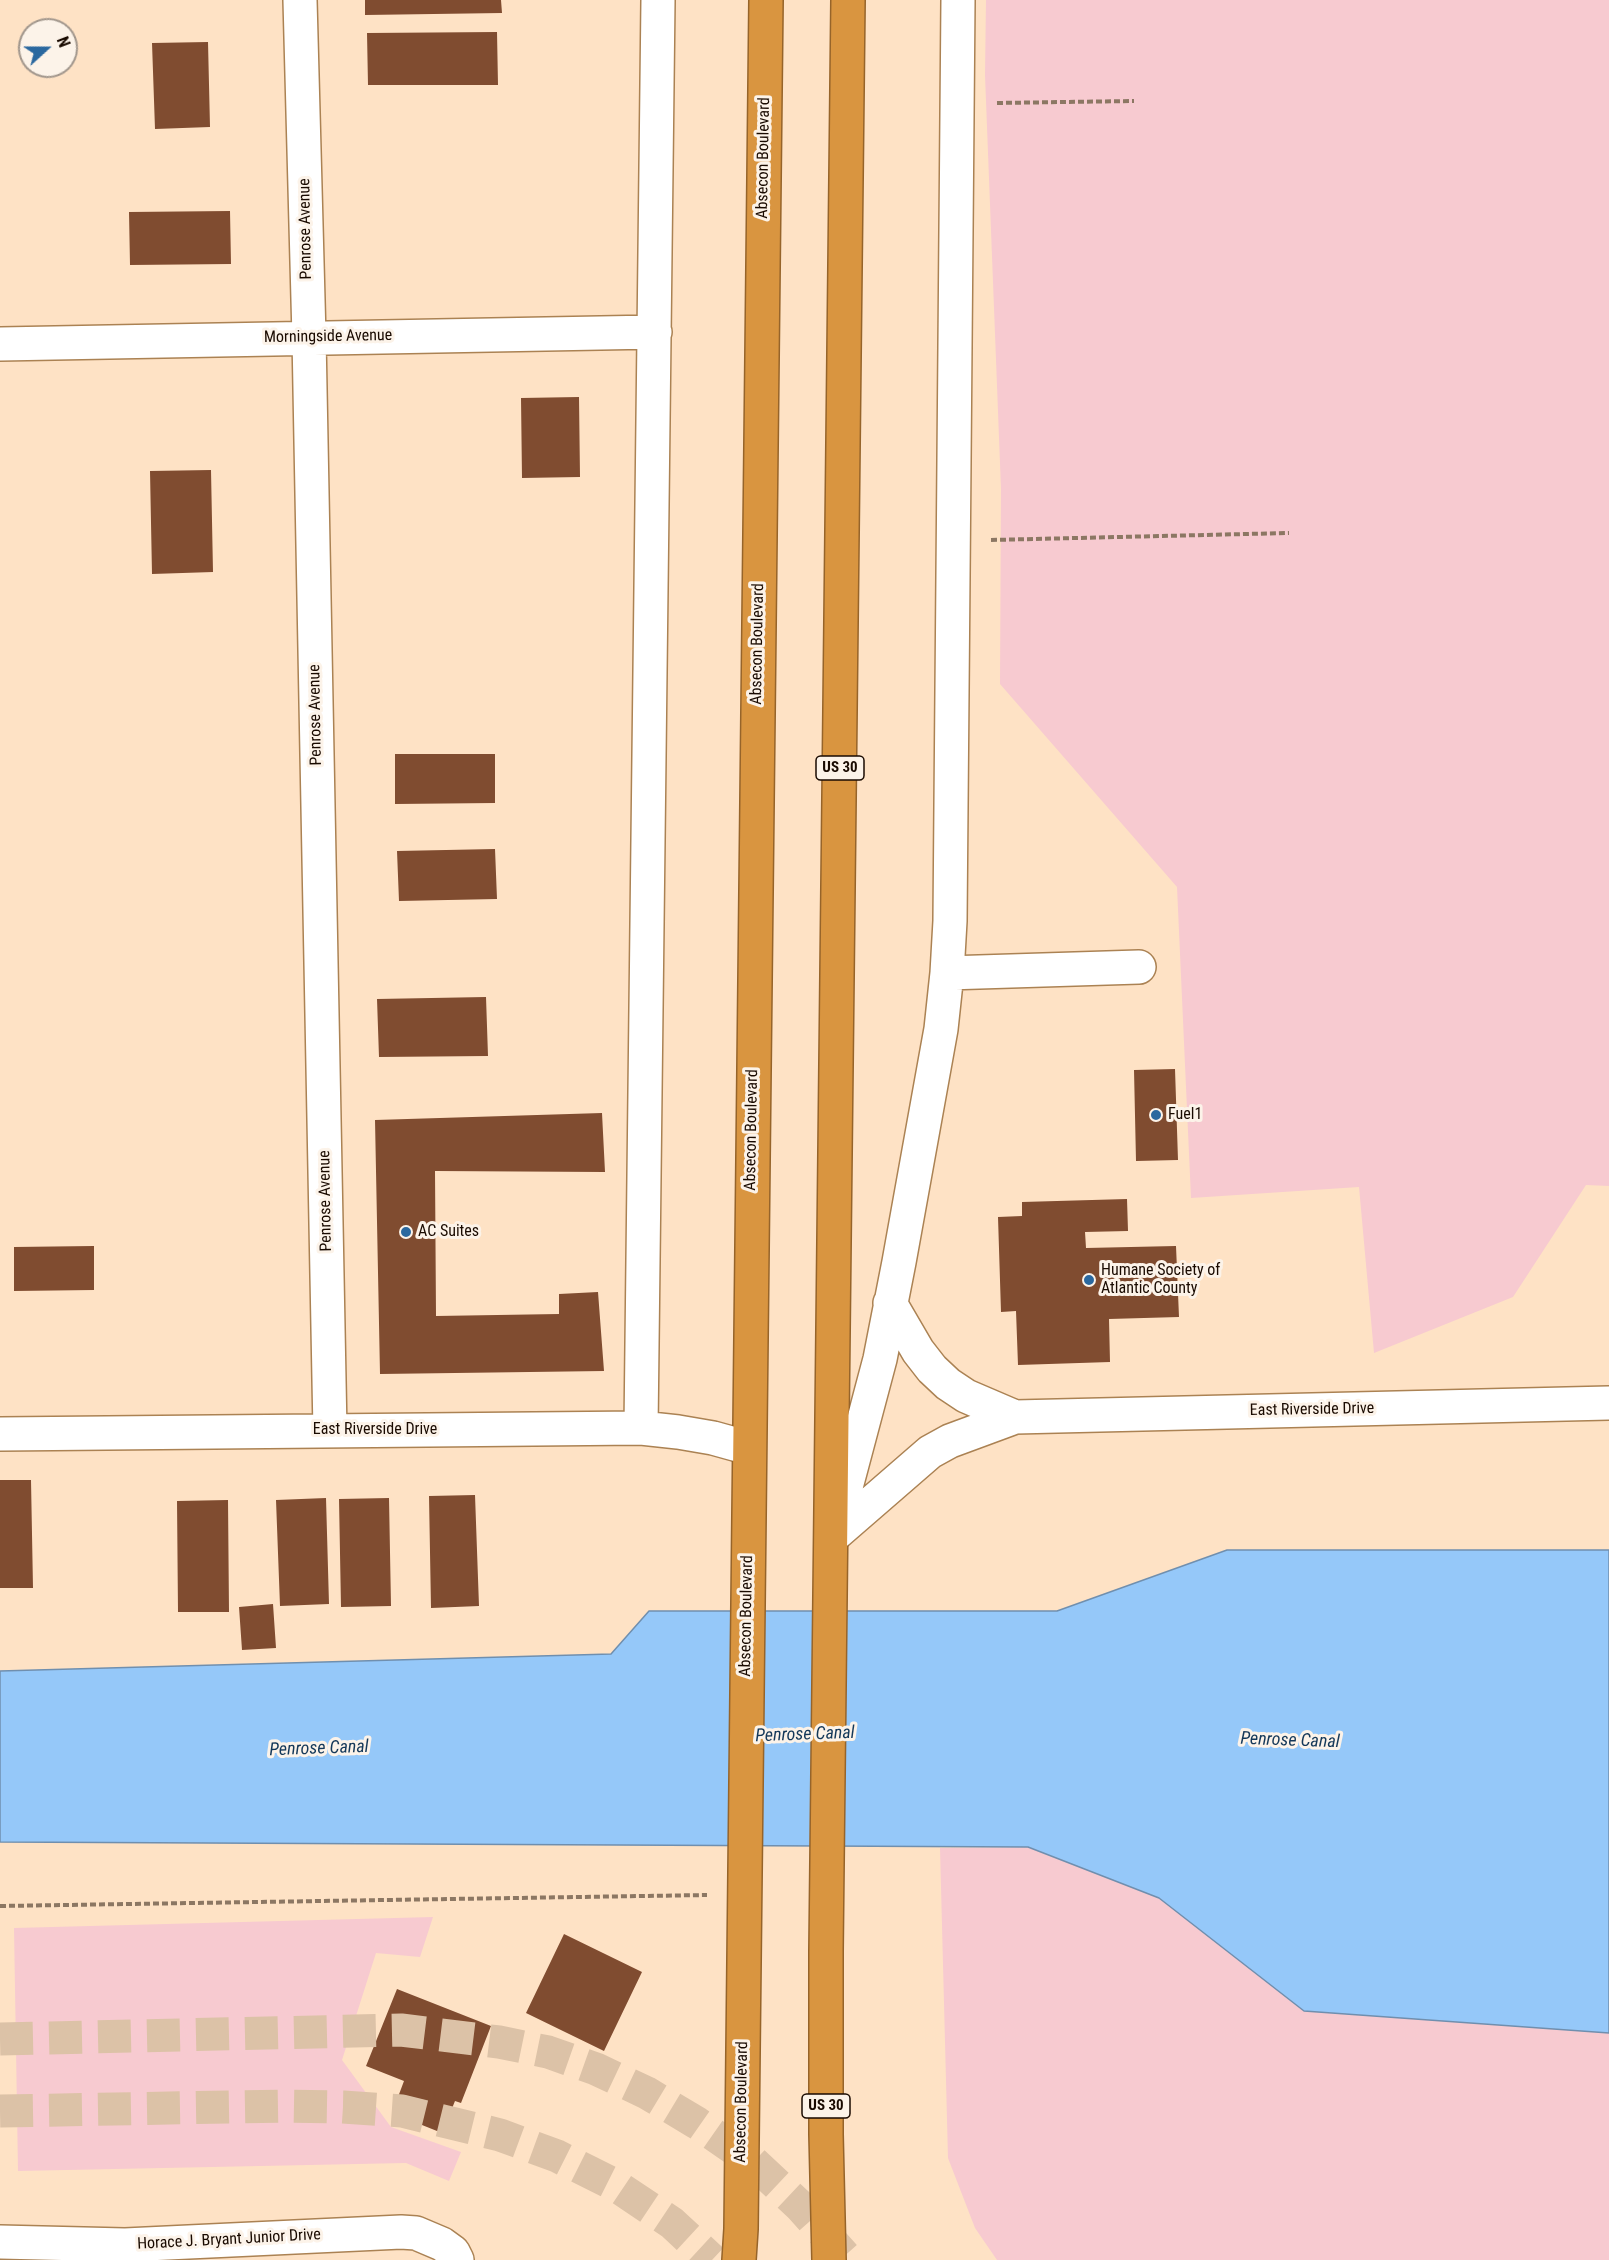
<!DOCTYPE html>
<html>
<head>
<meta charset="utf-8">
<style>
	body { margin:0 }
	#map { position:relative; width:1609px; height:2260px; overflow:hidden; background:#fee2c5; font-family:"Roboto Condensed",sans-serif }
	canvas { display:block }
	.north { position:absolute; left:18px; top:18px; width:60px; height:60px; box-sizing:border-box; background:#fcf3e9; border:2px solid #a1968c; border-radius:50%; rotate:69deg; font-size:16px; font-weight:700; line-height:24px; text-align:center; color:#190a00 }
	.north::after { content:''; display:block; margin:auto; width:21px; height:27px; background:#2a689f; clip-path:polygon(50% 0,100% 100%,50% 72%,0 100%) }
</style>
</head>
<body>
<div id="map">
<canvas width="1609" height="2260"></canvas>
<div class="north">N</div>
</div>
<script>
const ctx = document.querySelector('canvas').getContext('2d');
ctx.lineJoin = 'round';
function fill(path, color) { ctx.fillStyle = color; ctx.fill(path, 'evenodd'); }
const toPath = rows => new Path2D(rows.map(r => 'M' + r).join(''));
function stroke(path, color, width, dash) { ctx.strokeStyle = color; ctx.lineWidth = width; ctx.lineCap = dash ? 'butt' : 'round'; ctx.setLineDash(dash || []); ctx.stroke(path); }
function drawText(font, color, halo, rows, align = 'center') {
  ctx.font = font + ' "Roboto Condensed",sans-serif'; ctx.lineWidth = 6; ctx.setLineDash([]); ctx.textBaseline = 'middle'; ctx.strokeStyle = halo; ctx.fillStyle = color; for (const [text, x, y, turn = 0] of rows) {
    ctx.save(); ctx.translate(x, y); ctx.rotate((+turn || 0) * Math.PI / 180); ctx.textAlign = isNaN(turn) ? turn : align; if (halo) ctx.strokeText(text, 0, 0); ctx.fillText(text, 0, 0); ctx.restore();
  }
}
const green = toPath([
	[986,0,1609,0,1609,1186,1586,1185,1513,1297,1374,1353,1359,1187,1191,1198,1177,887,1000,684,1001,489,985,75],
	[1028,1847,1159,1898,1304,2011,1609,2033,1609,2260,997,2260,975,2228,948,2158,940,1848],
	[433,1917,420,1957,376,1953,342,2060,391,2127,461,2152,449,2181,406,2163,18,2171,14,1928]
]);
const water = toPath([
	[1227,1550,1609,1550,1609,2033,1304,2011,1159,1898,1028,1847,0,1842,0,1671,611,1654,649,1611,1057,1611,1227,1550]
]);
const building = toPath([
	[365,0,501,0,502,13,365,15],
	[497,32,498,85,368,85,367,33],
	[208,42,210,127,155,129,152,43],
	[230,211,231,264,130,265,129,212],
	[579,397,580,477,522,478,521,398],
	[211,470,213,572,152,574,150,471],
	[395,754,495,754,495,803,395,804],
	[495,849,497,899,399,901,397,851],
	[486,997,488,1056,379,1057,377,999],
	[1175,1069,1178,1160,1136,1161,1134,1070],
	[602,1113,605,1172,435,1171,436,1316,559,1314,559,1294,598,1292,604,1371,380,1374,375,1120],
	[1127,1199,1128,1231,1085,1232,1086,1248,1176,1246,1179,1317,1109,1319,1110,1362,1018,1365,1016,1311,1001,1312,998,1217,1022,1216,1022,1202],
	[94,1246,94,1290,14,1291,14,1247],
	[0,1480,31,1480,33,1588,0,1588],
	[475,1495,479,1606,431,1608,429,1496],
	[326,1498,329,1604,280,1606,276,1500],
	[389,1498,391,1606,341,1607,339,1499],
	[228,1500,229,1612,178,1612,177,1501],
	[273,1604,276,1648,242,1650,239,1607],
	[564,1934,642,1972,604,2051,526,2013],
	[397,1989,491,2026,461,2103,455,2101,442,2133,392,2113,404,2081,366,2066]
]);
const highwayTunnel = toPath([
	[0,2039,401,2030,499,2042,548,2052,596,2069,647,2093,697,2123,753,2162,801,2207,848,2260],
	[0,2111,286,2106,343,2107,402,2111,500,2135,557,2156,615,2185,672,2223,712,2260]
]);
const path = toPath([
	[997,103,1134,101],
	[991,540,1289,533],
	[0,1906,707,1895]
]);
const minor = toPath([
	[300,0,309,337,330,1431],
	[0,344,655,332],
	[947,973,1139,967],
	[890,1303,918,1351,932,1369,948,1384,966,1396,1015,1417],
	[641,1428,658,0],
	[0,1434,641,1428,678,1432,713,1438,749,1448],
	[837,1521,880,1359,899,1262,941,1029,947,973,950,921,958,0],
	[832,1537,930,1452,950,1441,1015,1417,1609,1403],
	[0,2242,125,2245,401,2232,416,2233,442,2244,453,2252,457,2260]
]);
const highway = toPath([
	[739,2260,741,2229,766,0],
	[829,2260,826,2134,826,1951,848,0]
]);
const markers = [
	[1156,1115,6,"#2a689f"],
	[406,1232,6,"#2a689f"],
	[1089,1280,6,"#2a689f"]
];
const shields = [
	[840,768,48],
	[826,2106,48]
];
const shieldNames = [
	["US 30",840,768],
	["US 30",826,2106]
];
const streetNames = [
	["Absecon Boulevard",764,158,-89],
	["Penrose Avenue",306,229,-91],
	["Morningside Avenue",328,337,-1],
	["Absecon Boulevard",758,644,-89],
	["Penrose Avenue",316,715,-91],
	["Absecon Boulevard",752,1130,-89],
	["Penrose Avenue",326,1201,-91],
	["East Riverside Drive",1312,1410,-1],
	["East Riverside Drive",375,1430],
	["Absecon Boulevard",747,1616,-89],
	["Absecon Boulevard",742,2102,-89],
	["Horace J. Bryant Junior Drive",229,2240,-3]
];
const poiNames = [
	["Fuel1",1168,1115],
	["AC Suites",418,1232],
	["Humane Society of",1101,1271],
	["Atlantic County",1101,1289]
];
const waterNames = [
	["Penrose Canal",805,1735,-2],
	["Penrose Canal",1290,1741,2],
	["Penrose Canal",319,1749,-2]
];
fill(green, '#f7cad0');
fill(water, '#95c8f9');
stroke(water, '#708fae', 1.5);
fill(building, '#804c30');
stroke(highwayTunnel, '#dcc2a7', 33, [33, 16]);
stroke(minor, '#ab8253', 36);
stroke(highway, '#96642a', 36);
stroke(path, '#8c7763', 4, [6, 3]);
stroke(minor, '#fff', 33);
stroke(highway, '#d99540', 33);
for (const [x, y, r, color] of markers) { const dot = new Path2D(); dot.arc(x, y, r, 0, 2 * Math.PI); ctx.fillStyle = color; ctx.fill(dot); stroke(dot, '#fcf3e9', 2); }
for (const [x, y, w] of shields) { const box = new Path2D(); box.roundRect(x - w / 2, y - 12, w, 24, 4.5); ctx.fillStyle = '#fcf3e9'; ctx.fill(box); stroke(box, '#190a00', 1.5); }
drawText('bold 15px', '#190a00', null, shieldNames);
drawText('16px', '#190a00', '#fcf3e9', streetNames);
drawText('16px', '#190a00', '#fcf3e9', poiNames, 'left');
drawText('italic 18px', '#143859', '#fcf3e9', waterNames);
</script>
</body>
</html>
